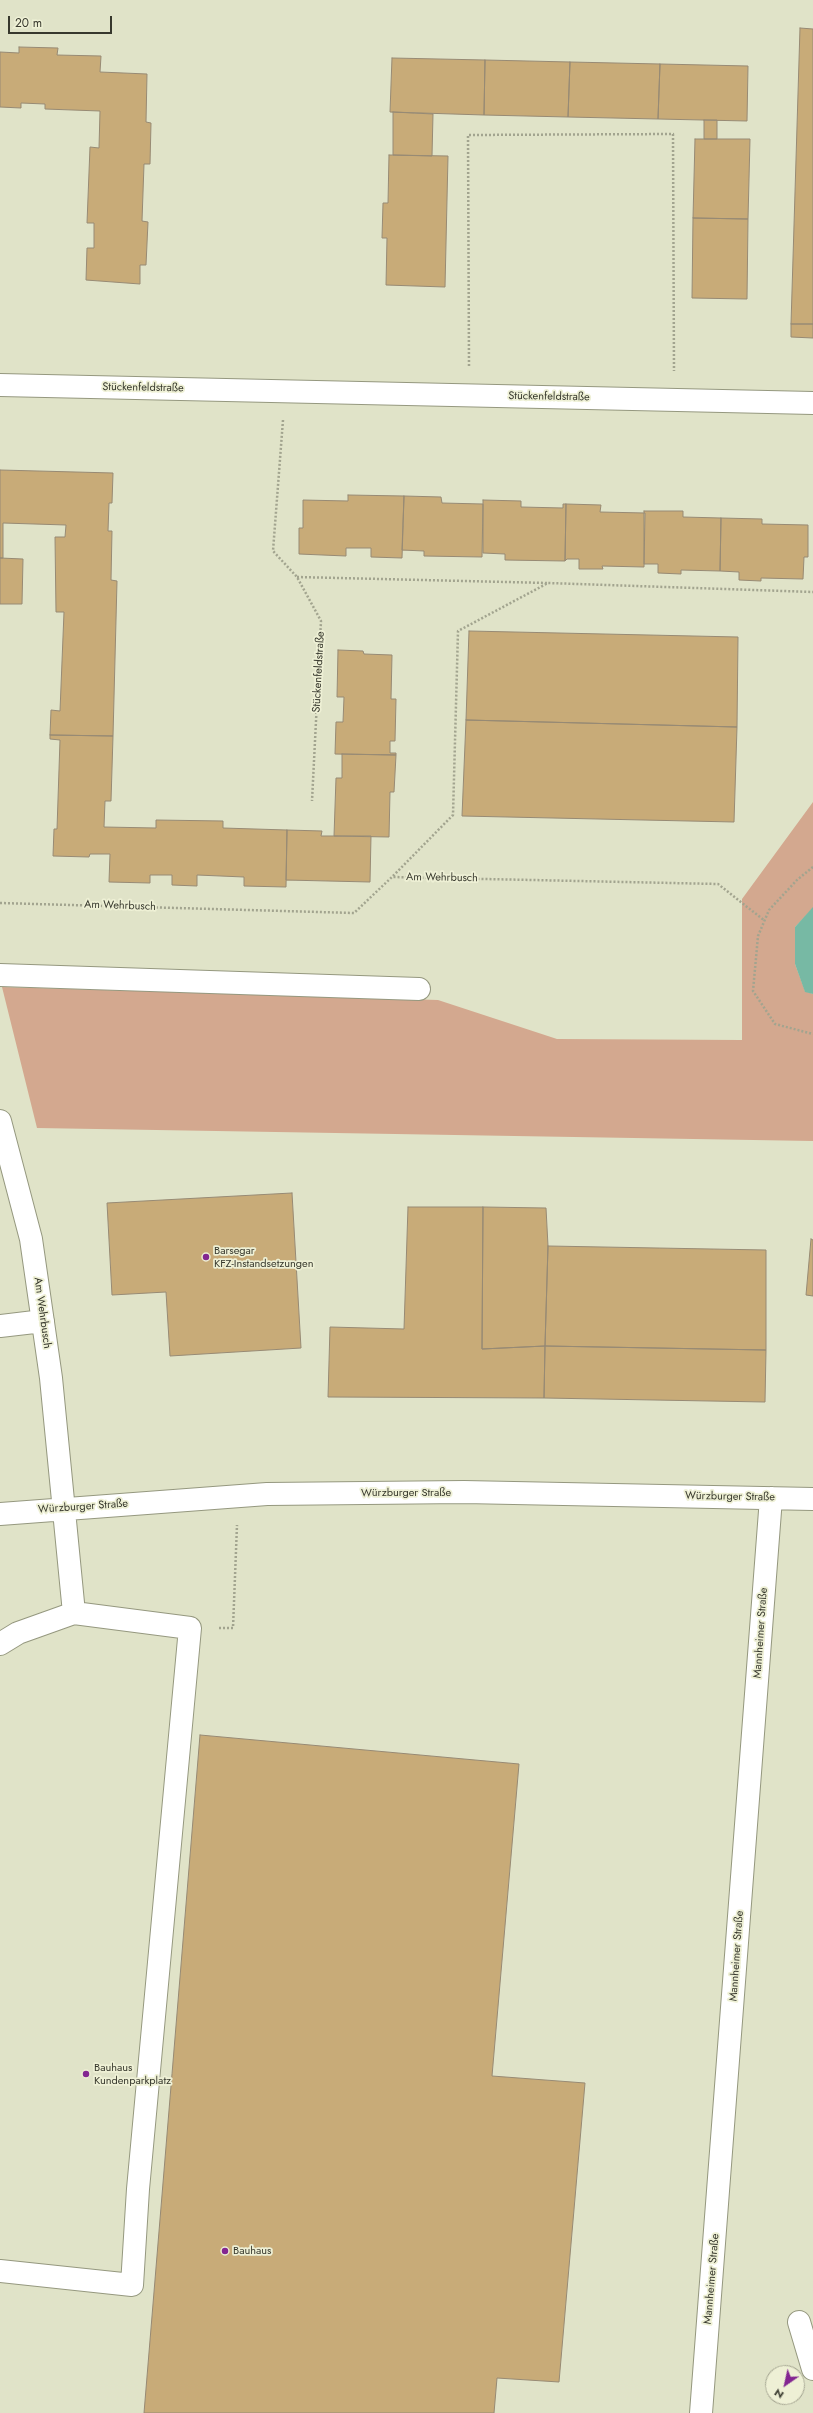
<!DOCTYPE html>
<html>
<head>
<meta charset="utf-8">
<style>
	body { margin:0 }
	#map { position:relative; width:813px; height:2413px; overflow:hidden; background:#e0e3c8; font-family:Jost,sans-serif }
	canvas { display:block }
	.north { position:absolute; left:765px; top:2365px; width:40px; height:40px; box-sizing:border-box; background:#eef0d5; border:1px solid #a5a692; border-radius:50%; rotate:214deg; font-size:11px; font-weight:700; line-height:16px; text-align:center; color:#37382d }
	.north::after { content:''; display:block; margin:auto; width:14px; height:18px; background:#832691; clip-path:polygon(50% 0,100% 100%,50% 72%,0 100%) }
	.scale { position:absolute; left:8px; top:16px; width:104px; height:18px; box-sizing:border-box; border:2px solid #37382d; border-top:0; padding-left:5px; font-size:12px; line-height:14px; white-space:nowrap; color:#37382d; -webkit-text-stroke:3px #eef0d5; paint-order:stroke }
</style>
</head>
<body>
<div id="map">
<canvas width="813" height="2413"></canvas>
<div class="north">N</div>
<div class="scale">20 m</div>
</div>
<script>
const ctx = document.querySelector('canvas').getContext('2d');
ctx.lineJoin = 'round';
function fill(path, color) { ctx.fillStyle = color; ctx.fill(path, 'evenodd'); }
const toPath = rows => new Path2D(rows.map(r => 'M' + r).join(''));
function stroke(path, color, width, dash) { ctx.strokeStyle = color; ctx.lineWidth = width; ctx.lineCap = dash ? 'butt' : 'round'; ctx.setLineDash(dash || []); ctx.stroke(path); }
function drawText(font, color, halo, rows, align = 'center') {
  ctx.font = font + ' Jost,sans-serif'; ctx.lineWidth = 3.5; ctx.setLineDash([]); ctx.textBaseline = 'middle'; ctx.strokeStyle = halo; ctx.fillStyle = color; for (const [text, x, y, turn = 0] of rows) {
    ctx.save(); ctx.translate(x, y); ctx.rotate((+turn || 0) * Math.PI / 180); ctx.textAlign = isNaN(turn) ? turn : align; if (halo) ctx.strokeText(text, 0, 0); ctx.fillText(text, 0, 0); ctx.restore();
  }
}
const green = toPath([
	[813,802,813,908,795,927,795,964,805,991,813,994,813,1141,37,1128,2,987,438,1000,557,1039,742,1040,742,899]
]);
const water = toPath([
	[813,907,813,994,805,992,795,964,795,927]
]);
const building = toPath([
	[800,28,813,29,813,324,791,324,800,28],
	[19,47,58,48,57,55,101,56,100,72,147,74,146,122,151,123,150,164,144,164,142,221,148,222,146,265,140,265,140,284,86,280,87,248,94,248,94,223,87,223,90,147,99,148,100,111,45,109,45,104,21,103,21,108,0,107,0,52,19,53,19,47],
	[392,58,485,60,484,115,390,112,392,58],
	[485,60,570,62,568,117,484,115,485,60],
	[570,62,660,64,658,119,568,117,570,62],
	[660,64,748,66,747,121,658,119,660,64],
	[393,112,433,114,432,156,393,155,393,112],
	[704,120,717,120,717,139,704,139,704,120],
	[695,139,750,139,748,219,693,218,695,139],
	[389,155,448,156,445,287,386,285,387,238,382,238,383,203,388,203,389,155],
	[693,218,748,219,747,299,692,298,693,218],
	[791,324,813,324,813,338,791,337,791,324],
	[0,470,113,473,112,503,109,503,108,531,112,531,111,580,117,581,113,736,50,735,51,710,60,711,64,612,56,612,55,537,65,537,66,525,3,523,3,558,0,558,0,470],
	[348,495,404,496,402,558,371,557,371,548,346,548,346,556,299,554,299,528,303,528,303,500,348,501,348,495],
	[404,496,441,497,442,503,483,504,482,557,424,556,424,551,402,550,404,496],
	[483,500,521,501,521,507,563,508,563,504,566,504,565,561,505,560,505,554,483,553,483,500],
	[566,504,601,505,600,512,645,513,644,567,602,566,603,569,579,569,579,559,567,559,565,561,566,504],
	[644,511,683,511,683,517,721,518,720,571,681,570,681,574,658,573,658,564,644,564,644,511],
	[721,518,762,519,762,524,808,525,808,557,804,557,803,579,761,578,761,581,739,580,739,572,720,571,721,518],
	[0,558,23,559,22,604,0,604,0,558],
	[469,631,738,637,737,727,466,720,469,631],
	[338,650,363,651,364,654,392,655,391,699,396,699,395,741,390,741,390,753,396,753,396,755,335,754,336,722,343,722,344,697,337,697,338,650],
	[466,720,737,727,734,822,462,816,466,720],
	[50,735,113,736,111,801,105,801,104,827,156,828,156,820,223,821,223,828,287,830,286,887,244,886,244,877,197,875,197,886,172,885,172,875,150,875,150,883,109,882,110,854,90,854,89,857,53,856,54,829,57,829,60,740,50,739,50,735],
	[342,754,396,755,394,792,390,792,389,837,334,836,336,778,342,778,342,754],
	[287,830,322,831,321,836,371,836,370,882,286,880,287,830],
	[292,1193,301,1348,170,1356,166,1292,112,1295,107,1203,292,1193],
	[408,1207,483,1207,482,1349,545,1346,544,1398,328,1397,330,1327,404,1329,408,1207],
	[483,1207,546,1208,548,1246,545,1346,482,1349,483,1207],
	[811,1239,813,1240,813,1296,806,1295,811,1239],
	[548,1246,766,1250,766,1350,545,1346,548,1246],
	[545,1346,766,1350,765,1402,544,1398,545,1346],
	[200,1735,519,1764,492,2076,585,2083,559,2382,497,2378,494,2413,144,2413,200,1735]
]);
const path = toPath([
	[469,366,468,135,673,134,674,371],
	[283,420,273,551,297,577,321,621,312,801],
	[297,577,548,583],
	[813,867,797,880,769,910,758,936,753,991,775,1024,813,1034],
	[393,876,453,815,458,631,548,583,813,592],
	[0,903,354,913,392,877,718,884,765,921],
	[219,1628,233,1628,237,1525]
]);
const minor = toPath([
	[0,385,813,403],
	[0,975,419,989],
	[0,1121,31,1239,51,1378,74,1613],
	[0,1326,43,1321],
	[0,1514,267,1494,464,1492,813,1499],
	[0,1644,18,1633,74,1613,190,1628,138,2189,132,2285,0,2271],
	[799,2322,813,2369],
	[701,2413,771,1498]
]);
const markers = [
	[206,1257,4,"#832691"],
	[86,2074,4,"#832691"],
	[225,2251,4,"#832691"]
];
const streetNames = [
	["Stückenfeldstraße",143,388,1],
	["Stückenfeldstraße",549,397,1],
	["Stückenfeldstraße",319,672,-87],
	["Am Wehrbusch",442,878,1],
	["Am Wehrbusch",120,906,2],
	["Am Wehrbusch",42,1313,82],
	["Würzburger Straße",406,1493],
	["Würzburger Straße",730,1497,1],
	["Würzburger Straße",83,1507,-4],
	["Mannheimer Straße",761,1633,-86],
	["Mannheimer Straße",737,1956,-86],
	["Mannheimer Straße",712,2279,-85]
];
const poiNames = [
	["Barsegar",214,1251],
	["KFZ-Instandsetzungen",214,1264],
	["Bauhaus",94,2068],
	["Kundenparkplatz",94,2081],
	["Bauhaus",233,2251]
];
fill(green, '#d3a88f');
fill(water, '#77b9a4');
fill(building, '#c8ab78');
stroke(building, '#978a74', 1);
stroke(minor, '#95987f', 24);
stroke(path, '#a2a48f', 2.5, [2, 2]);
stroke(minor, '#fff', 22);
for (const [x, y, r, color] of markers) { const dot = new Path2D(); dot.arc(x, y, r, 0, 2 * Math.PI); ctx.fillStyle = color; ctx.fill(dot); stroke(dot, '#eef0d5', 1.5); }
drawText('11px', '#37382d', '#eef0d5', streetNames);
drawText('11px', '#37382d', '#eef0d5', poiNames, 'left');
</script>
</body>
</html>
